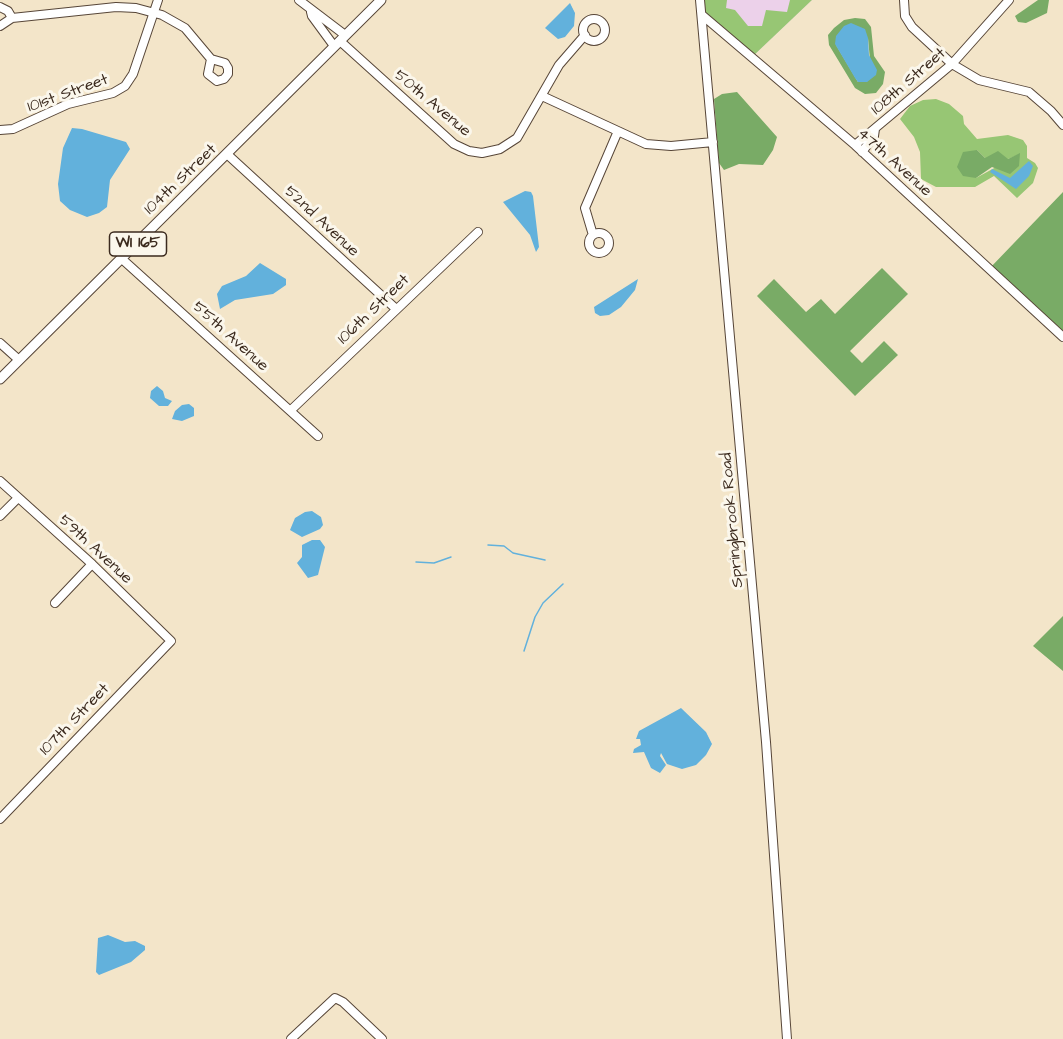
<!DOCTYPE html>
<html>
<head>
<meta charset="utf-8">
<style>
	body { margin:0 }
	canvas { display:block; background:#f3e5c9 }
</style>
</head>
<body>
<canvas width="1063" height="1039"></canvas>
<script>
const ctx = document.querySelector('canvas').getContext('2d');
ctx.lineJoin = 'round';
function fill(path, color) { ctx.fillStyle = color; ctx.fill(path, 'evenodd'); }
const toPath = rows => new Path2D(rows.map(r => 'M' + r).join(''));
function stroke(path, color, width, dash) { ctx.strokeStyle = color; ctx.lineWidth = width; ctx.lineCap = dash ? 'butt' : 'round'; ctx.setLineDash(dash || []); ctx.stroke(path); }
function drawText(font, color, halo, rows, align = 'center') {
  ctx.font = font + ' "Architects Daughter",sans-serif'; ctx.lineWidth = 6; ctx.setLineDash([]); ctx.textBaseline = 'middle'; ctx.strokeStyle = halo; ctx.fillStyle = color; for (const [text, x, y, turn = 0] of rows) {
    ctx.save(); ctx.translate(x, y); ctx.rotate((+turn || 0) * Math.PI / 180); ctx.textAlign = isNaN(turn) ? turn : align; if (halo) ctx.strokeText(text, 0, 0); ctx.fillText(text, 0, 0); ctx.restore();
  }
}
const built = toPath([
	[700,0,812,0,752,57]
]);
const green = toPath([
	[700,0,727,0,726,8,735,10,748,26,762,26,766,10,787,12,790,0,812,0,752,57,702,15],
	[936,99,949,104,963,116,964,124,977,139,1008,135,1023,140,1027,146,1027,158,1035,163,1038,168,1033,183,1017,198,994,176,975,187,936,187,921,179,920,152,914,137,900,119,910,106,923,100],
	[977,150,985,158,1008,159,1020,154,976,178]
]);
const forest = toPath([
	[1038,0,1049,0,1047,13,1026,23,1018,22,1015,16],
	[855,18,865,19,871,27,874,56,885,72,883,84,876,93,865,94,855,88,829,45,828,35,834,28,844,20],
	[868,38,870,60,867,82,858,82,836,45],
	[737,92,777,137,773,150,763,165,739,164,724,170,719,163,714,99,722,94],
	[977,150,985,158,998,151,1008,159,1020,153,1019,166,1010,174,992,167,976,178,963,176,957,167,963,152],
	[1063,192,1063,337,989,269],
	[882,268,908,294,850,351,862,363,884,341,898,355,855,396,757,296,774,279,806,312,821,299,835,314],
	[1063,616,1063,671,1033,646]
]);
const water = toPath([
	[570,3,575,13,574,26,565,37,558,39,545,28],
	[851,23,865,29,868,38,869,55,877,70,876,75,867,82,858,82,855,78,835,44,836,36,844,26],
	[72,128,82,129,126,142,130,149,110,180,107,207,99,213,87,217,70,210,60,201,58,184,63,148],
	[1029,161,1033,166,1029,176,1016,189,990,172,992,169,1010,178],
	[525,191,531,192,533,196,539,247,536,252,530,235,503,202],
	[260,263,286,279,286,285,273,294,235,300,220,309,217,294,222,286,246,276],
	[638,279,635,290,621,307,609,315,600,316,595,313,594,307],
	[157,386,163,391,165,398,172,401,168,406,159,406,150,398,151,391],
	[189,404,194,408,194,416,182,421,172,419,175,411,182,405],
	[312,511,321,517,323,525,320,529,302,537,290,530,295,518,305,512],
	[312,540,320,540,325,547,318,575,308,578,297,563,302,557,302,545],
	[681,708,706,732,712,744,706,755,696,765,682,769,667,764,661,753,660,756,666,765,660,773,651,768,644,752,633,753,634,749,641,745,640,739,636,739,639,731],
	[108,935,125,942,135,941,145,946,145,950,131,962,99,975,96,972,98,938]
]);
const stream = toPath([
	[488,545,504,546,513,553,545,560],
	[416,562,434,563,451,557],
	[524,651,535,617,543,603,563,584]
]);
const minor = toPath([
	[299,0,345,35],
	[700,0,766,742,787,1039],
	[904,0,905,16,912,27,952,64,979,80,1029,92,1051,111,1063,125],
	[0,7,8,11,12,18],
	[311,12,312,16,334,46],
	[702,15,855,145,1063,337],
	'583 30a11 11 0 1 1 22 0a11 11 0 1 1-22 0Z',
	[0,26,12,18,116,7,136,8,162,15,185,28,211,59],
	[340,41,454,144,469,151,482,153,500,149,517,138,559,65,585,35],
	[211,59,225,63,228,68,228,74,224,79,217,81,208,74,211,59],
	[542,96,646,144,671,146,713,142],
	[0,130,13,129,68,104,113,93,125,86,133,74,158,0],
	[855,145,952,64,1009,0],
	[862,152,874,136,875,129],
	[228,155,395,308],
	'589 243a10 10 0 1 1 20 0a10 10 0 1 1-20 0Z',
	[593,235,585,208,618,131],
	[122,259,318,436],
	[0,343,19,360],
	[291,410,478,232],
	[0,481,92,564,171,641,0,819],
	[0,516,18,498],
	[55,603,92,564],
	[291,1039,335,998,343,1002,382,1039]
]);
const major = toPath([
	[0,379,381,0]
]);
const shields = [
	[138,244,57]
];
const shieldNames = [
	["WI 165",138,244]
];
const streetNames = [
	["108th Street",909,82,-41],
	["101st Street",68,94,-20],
	["50th Avenue",432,104,40],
	["47th Avenue",894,163,42],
	["104th Street",181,180,-44],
	["52nd Avenue",321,222,43],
	["106th Street",374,310,-44],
	["55th Avenue",230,337,42],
	["Springbrook Road",733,520,-95],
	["59th Avenue",95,550,43],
	["107th Street",75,720,-46]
];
fill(built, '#ecd1ea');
fill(green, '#97c674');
fill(forest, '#79ab66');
fill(water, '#62b1dc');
stroke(stream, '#62b1dc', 1.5);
stroke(minor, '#574638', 10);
stroke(major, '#574638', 11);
stroke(minor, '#fff', 8);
stroke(major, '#fff', 9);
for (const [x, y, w] of shields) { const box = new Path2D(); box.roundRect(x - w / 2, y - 12, w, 24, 4.5); ctx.fillStyle = '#fbf7ec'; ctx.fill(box); stroke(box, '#3b2a1e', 1.5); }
drawText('bold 15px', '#3b2a1e', null, shieldNames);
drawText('16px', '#3b2a1e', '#fbf7ec', streetNames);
</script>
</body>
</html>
